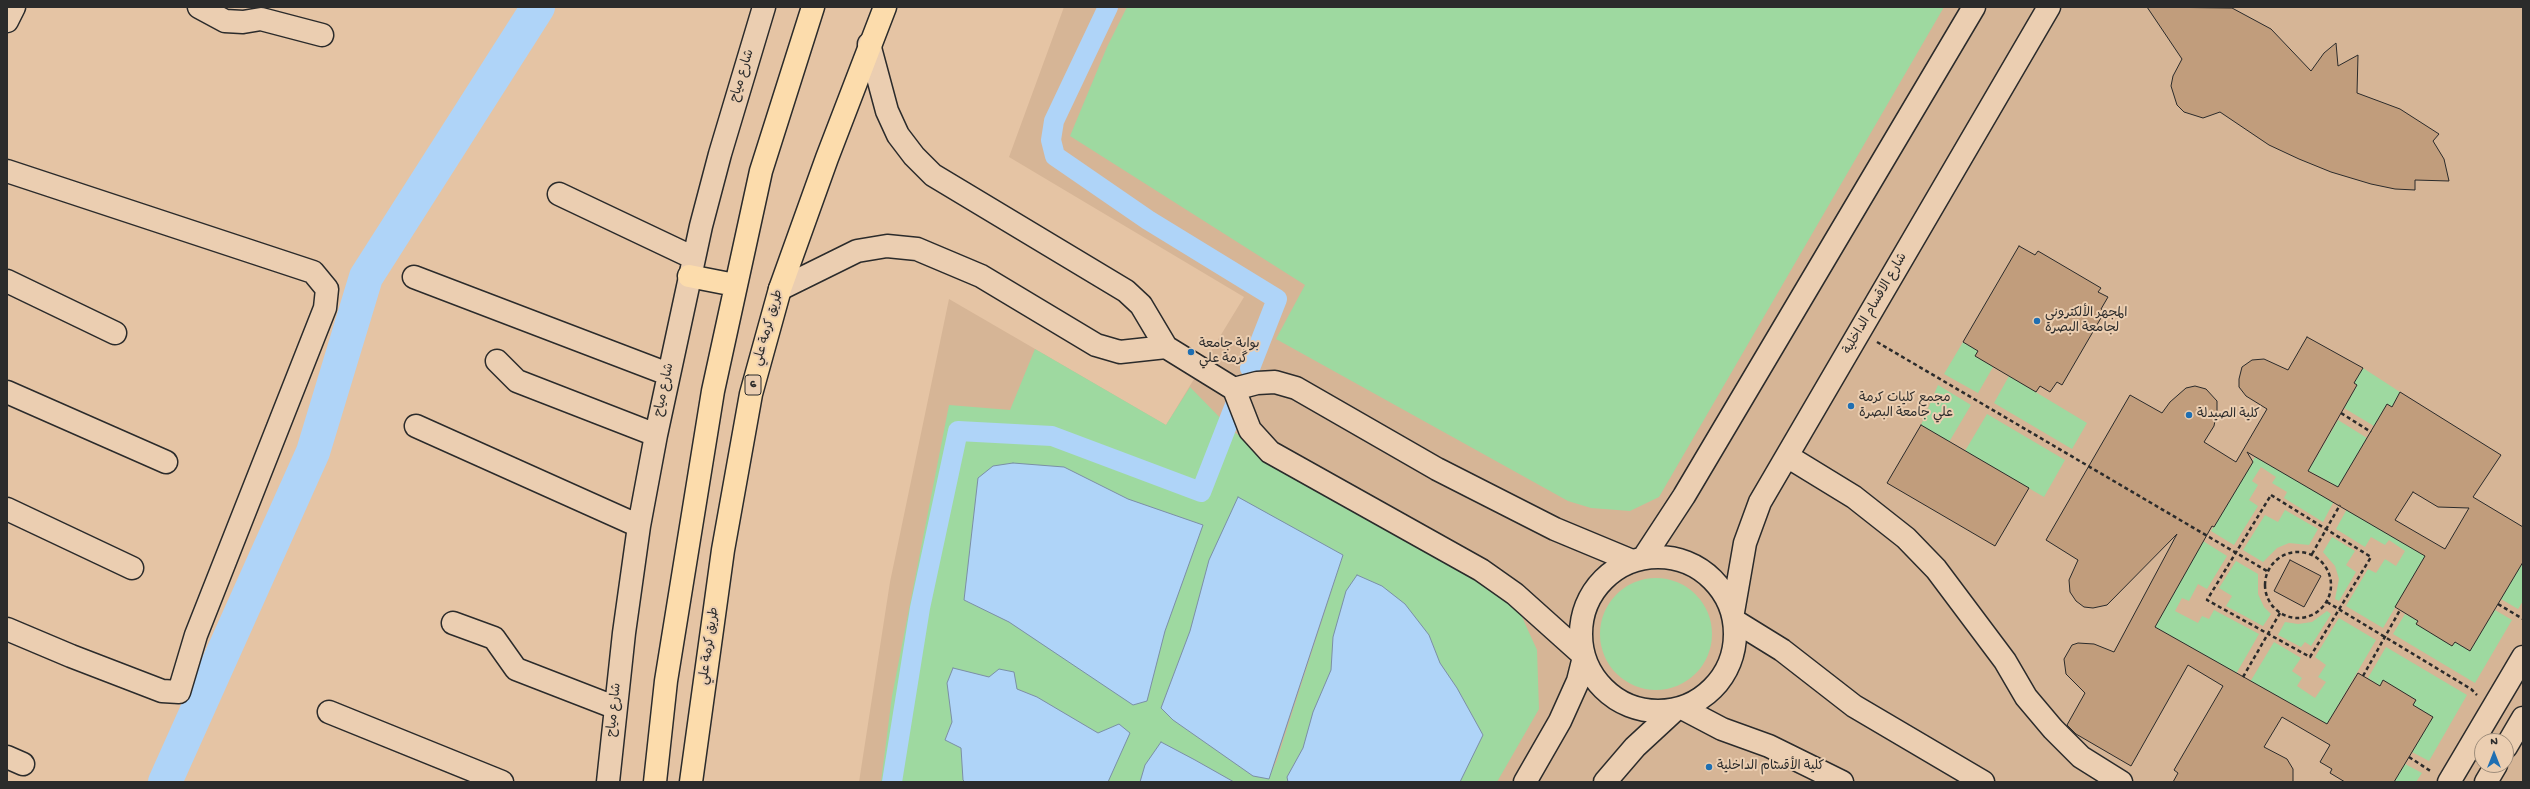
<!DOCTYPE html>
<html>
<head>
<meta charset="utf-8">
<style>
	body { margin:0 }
	#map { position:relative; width:2530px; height:789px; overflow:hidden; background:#e5c4a4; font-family:"Gochi Hand",sans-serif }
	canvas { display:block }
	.frame { position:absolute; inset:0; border:8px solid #2b2b2b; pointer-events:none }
	.north { position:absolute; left:2474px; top:733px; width:40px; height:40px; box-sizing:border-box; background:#ebceb1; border:1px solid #9e8d7b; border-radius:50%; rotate:0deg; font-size:11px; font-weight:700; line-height:16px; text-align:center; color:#2b2b2b }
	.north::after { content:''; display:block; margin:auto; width:14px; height:18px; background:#1f6fb2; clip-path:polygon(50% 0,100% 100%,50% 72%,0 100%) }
</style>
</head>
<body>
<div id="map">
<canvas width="2530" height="789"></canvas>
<div class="frame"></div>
<div class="north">N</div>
</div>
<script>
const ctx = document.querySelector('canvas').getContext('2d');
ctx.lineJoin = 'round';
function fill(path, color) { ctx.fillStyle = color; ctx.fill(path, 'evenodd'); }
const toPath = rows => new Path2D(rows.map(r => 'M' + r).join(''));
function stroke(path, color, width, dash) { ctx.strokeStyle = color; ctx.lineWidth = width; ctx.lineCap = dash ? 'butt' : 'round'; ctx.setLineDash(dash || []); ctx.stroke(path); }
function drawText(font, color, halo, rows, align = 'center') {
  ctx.font = font + ' "Gochi Hand","Playpen Sans Arabic",sans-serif'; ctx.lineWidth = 4; ctx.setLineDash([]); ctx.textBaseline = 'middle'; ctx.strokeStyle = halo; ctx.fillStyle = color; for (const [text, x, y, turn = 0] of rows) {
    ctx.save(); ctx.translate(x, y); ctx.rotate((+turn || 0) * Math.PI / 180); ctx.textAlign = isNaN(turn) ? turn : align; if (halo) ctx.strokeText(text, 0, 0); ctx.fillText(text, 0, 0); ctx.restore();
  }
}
const built = toPath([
	[1064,7,2523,7,2523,782,859,782,890,582,949,299,1166,425,1244,297,1009,157],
	[2482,741,2506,741,2506,765,2482,765]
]);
const green = toPath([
	[1127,7,1944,7,1659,497,1630,511,1591,508,1568,501,1276,339,1305,285,1070,136,1107,47],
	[1963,342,1978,351,1975,356,1993,367,1978,393,1944,374],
	[1035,349,1166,425,1190,387,1234,432,1329,497,1469,576,1518,608,1537,650,1539,709,1497,782,1460,782,1483,735,1457,688,1440,663,1429,635,1333,637,1331,670,1313,712,1303,748,1287,777,1288,782,1234,782,1195,760,1145,765,1140,782,1108,782,1117,758,1098,733,1037,697,989,677,953,668,947,683,952,722,945,739,961,748,963,780,965,782,881,782,892,696,949,405,1010,410],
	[1064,467,1128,499,1203,525,1165,631,1147,701,1063,657,1009,622,964,600,978,478],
	[1343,555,1277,760,1269,778,1253,776,1173,720,1161,708,1190,631,1209,560],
	[2363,368,2400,392,2392,407,2387,404,2374,426,2344,408,2357,386,2354,383],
	[2009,376,2087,423,2072,449,1994,403],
	[1938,385,1971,405,1949,442,1921,425],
	[1987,414,2065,460,2044,497,1965,451],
	[2338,420,2367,438,2342,489,2304,468,2315,460],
	[2255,457,2334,501,2323,522,2284,498,2287,492,2272,483,2276,477,2261,467,2252,481,2258,485,2249,500,2258,506,2234,545,2211,531],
	[2347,509,2425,556,2383,628,2346,606,2368,569,2376,573,2385,559,2396,566,2405,551,2389,540,2385,545,2371,537,2365,547,2336,529],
	[2285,510,2318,529,2309,545,2289,543,2277,548,2263,562,2243,550,2265,515,2278,522],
	[2332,537,2355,551,2346,565,2356,572,2339,601,2335,599,2339,579,2335,566,2323,552],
	[2203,541,2227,556,2207,589,2198,584,2189,601,2182,598,2175,611,2198,623,2202,616,2209,619,2214,610,2259,634,2236,674,2155,627],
	[2236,561,2258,574,2258,594,2264,607,2271,614,2263,626,2226,606,2232,596,2219,588],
	[2523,562,2523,601,2518,609,2501,599],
	'1600 634a56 56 0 1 1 112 0a56 56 0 1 1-112 0Z',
	[2495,610,2512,620,2475,683,2393,634,2405,614,2418,621,2416,624,2452,646,2455,642,2470,651],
	[2327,611,2331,614,2311,646,2305,642,2301,647,2278,635,2285,622,2298,624,2312,622],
	[2339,618,2376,640,2327,724,2250,682,2274,642,2301,658,2292,671,2302,678,2297,686,2315,698,2326,682,2318,677,2326,665,2315,657],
	[2386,647,2467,695,2429,761,2412,752,2433,717,2413,705,2416,700,2383,680,2380,686,2368,678],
	[2405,764,2422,773,2416,782,2394,782]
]);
const water = toPath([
	[1013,463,1064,467,1128,499,1203,525,1165,631,1147,701,1133,705,1009,622,964,600,978,478,993,466,1013,463],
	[1238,497,1343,555,1269,779,1253,776,1173,720,1161,708,1190,631,1209,560,1238,497],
	[1357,575,1382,586,1405,604,1429,635,1440,663,1457,688,1483,735,1460,782,1288,782,1287,777,1303,748,1313,712,1331,670,1333,637,1346,591,1357,575],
	[953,668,989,677,999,669,1014,672,1017,689,1037,697,1098,733,1119,724,1130,733,1108,782,965,782,963,780,961,748,945,740,952,722,947,683,953,668],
	[1161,742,1195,760,1234,782,1140,782,1145,765,1161,742]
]);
const canal = toPath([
	[1108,7,1054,121,1051,140,1055,156,1148,220,1277,299,1250,368],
	[892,782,920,608,958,431,1052,436,1201,492,1235,405]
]);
const river = toPath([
	[165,782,313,452,366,277,538,7]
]);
const building = toPath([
	[2147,7,2232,8,2271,29,2311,71,2324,53,2336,43,2338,66,2358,55,2357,93,2400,109,2439,134,2433,141,2444,159,2449,181,2415,180,2415,190,2395,189,2371,184,2331,172,2299,159,2269,145,2220,112,2203,118,2184,112,2177,105,2171,86,2173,76,2182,59,2147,7],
	[2019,246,2035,255,2038,251,2101,288,2098,292,2108,297,2101,309,2105,311,2062,385,2057,382,2050,392,2040,386,2036,392,1975,356,1978,351,1963,342,2019,246],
	[2307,337,2363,368,2354,383,2357,385,2308,471,2338,487,2387,404,2392,407,2400,392,2501,455,2473,497,2523,527,2523,562,2470,651,2455,642,2452,646,2416,624,2418,621,2395,607,2425,556,2247,452,2253,462,2214,527,2212,526,2155,627,2327,724,2358,673,2380,686,2383,680,2416,700,2413,705,2433,717,2394,782,2345,782,2330,773,2332,769,2320,762,2330,745,2282,717,2264,747,2287,759,2293,769,2293,782,2173,782,2178,773,2174,770,2223,686,2188,665,2131,766,2076,734,2067,725,2085,693,2066,674,2064,659,2072,645,2078,643,2094,644,2114,652,2177,534,2107,605,2093,608,2084,607,2076,601,2070,592,2069,580,2078,560,2046,540,2130,395,2162,413,2170,402,2186,388,2195,386,2206,389,2217,401,2217,410,2214,426,2204,442,2236,462,2267,409,2246,396,2239,387,2239,379,2242,367,2252,360,2264,359,2288,370,2307,337],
	[2413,492,2438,507,2469,508,2445,549,2395,520,2413,492],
	[1921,425,2029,488,1995,546,1887,483,1921,425],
	[2290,560,2321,576,2304,607,2274,591,2290,560]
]);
const path = toPath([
	[1877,342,2267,571],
	[2341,413,2371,432],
	[2271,495,2371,557,2310,657,2207,600,2271,495],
	'2265 585a33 33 0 1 1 66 0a33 33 0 1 1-66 0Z',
	[2312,554,2340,505],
	[2327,602,2471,689,2477,695],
	[2498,604,2523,619],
	[2363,676,2400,610],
	[2243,677,2280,613],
	[2409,757,2432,772]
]);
const minor = toPath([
	[199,7,225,21,243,22,261,19,322,35],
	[7,21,14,7],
	[869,44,887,111,898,135,914,156,933,175,1126,291,1141,305,1166,347,1234,389,1250,430,1270,452,1481,570,1515,594,1583,655],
	[7,171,313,272,327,289,325,308,196,635,179,692,162,691,71,656,7,629],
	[559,194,694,258],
	[414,277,668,374],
	[7,281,115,333],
	[780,289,857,251,887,246,917,249,981,276,1096,345,1120,352,1166,347],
	[497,361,517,381,656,435],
	[1234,389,1257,383,1275,382,1296,388,1437,469,1555,529,1632,561],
	[7,392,166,462],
	[416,426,639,526],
	[1787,456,1854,497,1906,538,1936,569,2005,661,2026,697,2053,729,2081,757,2121,782],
	[7,509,132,568],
	'1581 634a77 77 0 1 1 154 0a77 77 0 1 1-154 0Z',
	[1644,557,1684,496,1974,7],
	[1733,612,1745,543,1760,502,2049,7],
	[1735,621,1782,650,1854,706,1983,782],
	[453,623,494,638,516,669,614,707],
	[1682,708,1722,729,1769,746,1842,782],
	[329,712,502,782],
	[2506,747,2523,718],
	[7,757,23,764],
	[608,782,624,633,639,526,656,435,701,226,720,154,764,7],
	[1525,782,1560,721,1578,681,1584,657],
	[1605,782,1635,747,1675,710],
	[2449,782,2523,657],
	[2486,782,2496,765]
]);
const highway = toPath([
	[689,276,735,285],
	[655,782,666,681,713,391,761,171,813,7],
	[691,782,723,550,751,394,780,289,827,158,885,7]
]);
const markers = [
	[2037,321,4,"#1f6fb2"],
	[1191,352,4,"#1f6fb2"],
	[1851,406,4,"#1f6fb2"],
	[2189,415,4,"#1f6fb2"],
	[1709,767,4,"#1f6fb2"]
];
const shields = [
	[753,385,16]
];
const shieldNames = [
	["6",753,385]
];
const streetNames = [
	["شارع مياح",743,76,-73],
	["شارع الاقسام الداخلية",1876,304,-60],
	["طريق كرمة علي",769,328,-74],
	["شارع مياح",665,390,-78],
	["طريق كرمة علي",710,646,-82],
	["شارع مياح",615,710,-84]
];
const poiNames = [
	["المجهر الألكتروني",2045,314],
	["لجامعة البصرة",2045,329],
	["بوابة جامعة",1199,345],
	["گرمة علي",1199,360],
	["مجمع كليات كرمة",1859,399],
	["علي جامعة البصرة",1859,414],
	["كلية الصيدلة",2197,415],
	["كلية الأقسام الداخلية",1717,767]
];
fill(built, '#d6b596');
fill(green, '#9ed9a0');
fill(water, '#afd4f8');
stroke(water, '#7a90a6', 1);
stroke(canal, '#afd4f8', 20);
stroke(river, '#afd4f8', 34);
fill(building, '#c19d7c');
stroke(building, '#2b2b2b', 1);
stroke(minor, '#2b2b2b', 25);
stroke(highway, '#2b2b2b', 25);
stroke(path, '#2b2b2b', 2.5, [4, 3]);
stroke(minor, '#ebceb1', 22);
stroke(highway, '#fcdcac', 22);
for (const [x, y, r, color] of markers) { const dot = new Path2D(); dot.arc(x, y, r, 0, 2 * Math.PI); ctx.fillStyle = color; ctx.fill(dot); stroke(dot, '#ebceb1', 1.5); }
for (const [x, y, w] of shields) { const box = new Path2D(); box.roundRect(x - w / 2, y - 10, w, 20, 3); ctx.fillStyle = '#ebceb1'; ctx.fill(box); stroke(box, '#2b2b2b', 1); }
drawText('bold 12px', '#2b2b2b', null, shieldNames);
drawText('13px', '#2b2b2b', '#ebceb1', streetNames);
drawText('13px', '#2b2b2b', '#ebceb1', poiNames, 'left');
</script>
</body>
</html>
